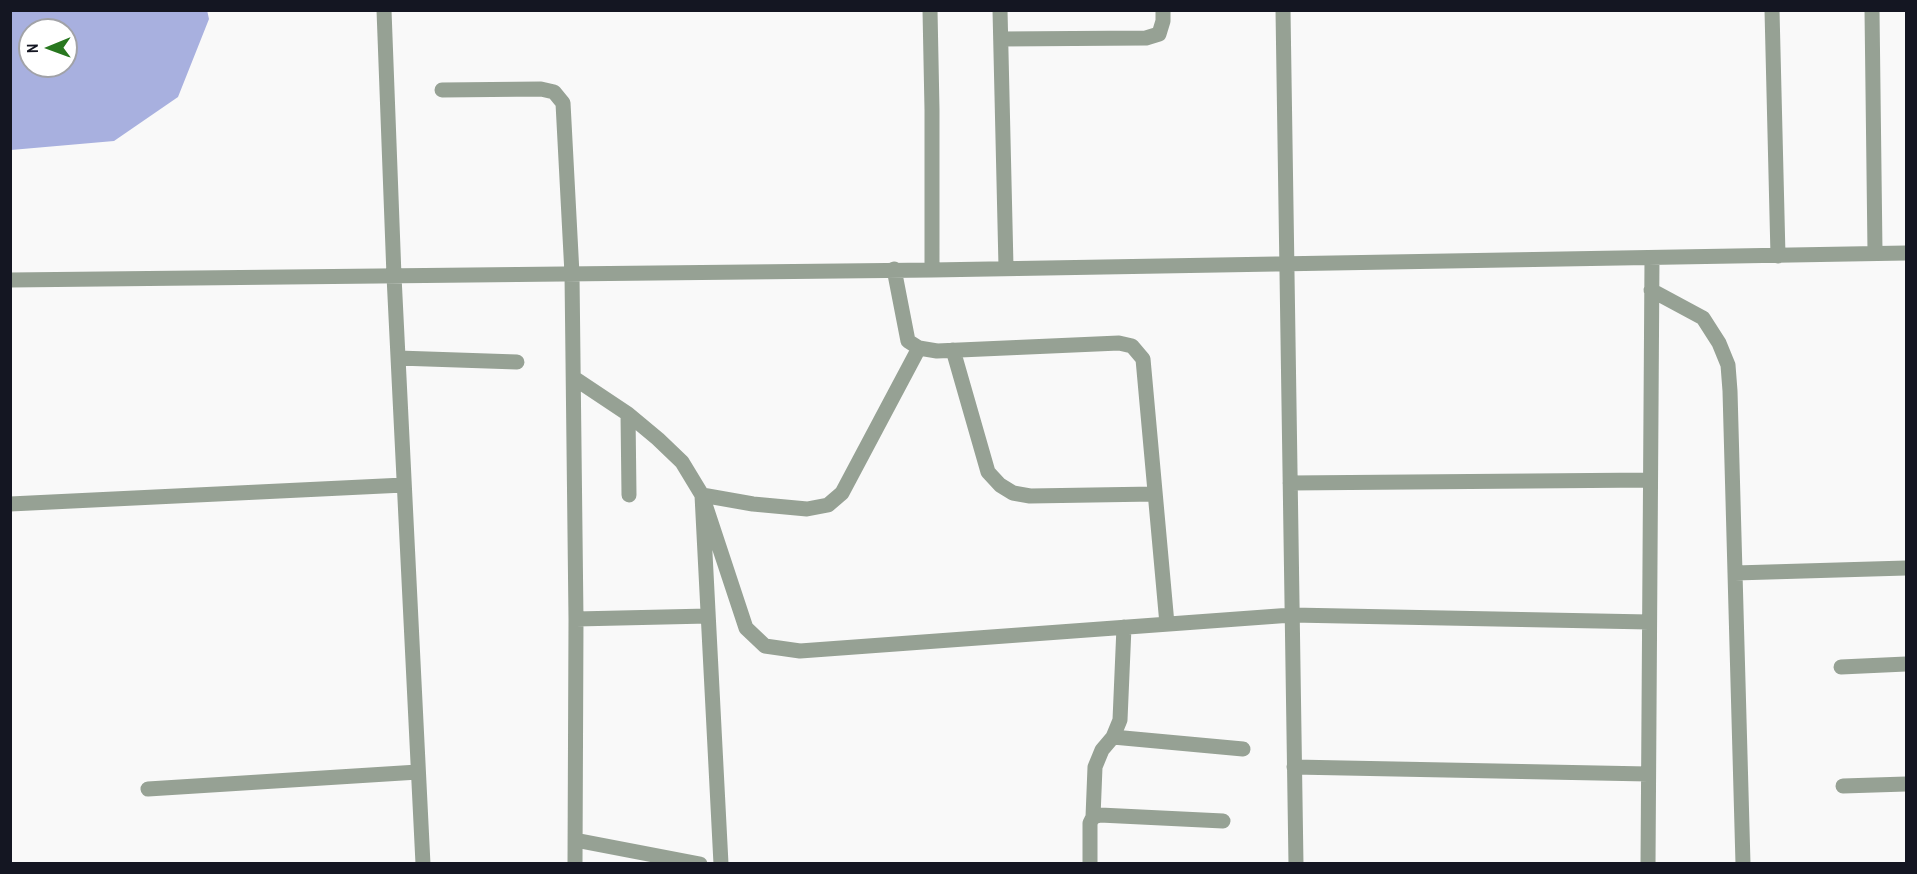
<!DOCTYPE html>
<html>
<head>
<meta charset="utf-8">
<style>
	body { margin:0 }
	#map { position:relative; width:1917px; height:874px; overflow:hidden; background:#f9f9f9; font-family:"Archivo Narrow",sans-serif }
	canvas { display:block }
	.frame { position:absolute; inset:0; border:12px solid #141622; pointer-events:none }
	.north { position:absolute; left:18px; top:18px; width:60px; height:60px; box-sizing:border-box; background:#fff; border:2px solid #a1a2a7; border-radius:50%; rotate:269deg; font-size:16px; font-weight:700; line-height:24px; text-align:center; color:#141622 }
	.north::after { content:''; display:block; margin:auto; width:21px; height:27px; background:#28771f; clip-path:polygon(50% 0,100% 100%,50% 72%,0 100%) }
</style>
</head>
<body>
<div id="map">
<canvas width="1917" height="874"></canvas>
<div class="frame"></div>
<div class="north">N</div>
</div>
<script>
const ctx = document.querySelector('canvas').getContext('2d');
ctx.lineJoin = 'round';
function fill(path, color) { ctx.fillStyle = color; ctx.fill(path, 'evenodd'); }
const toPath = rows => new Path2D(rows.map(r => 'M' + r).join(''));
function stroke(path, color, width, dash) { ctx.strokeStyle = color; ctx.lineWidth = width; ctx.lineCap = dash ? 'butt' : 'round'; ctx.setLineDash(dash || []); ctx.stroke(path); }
const water = toPath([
	[11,10,207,10,209,19,178,97,114,141,11,150],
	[30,30,66,30,66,66,30,66]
]);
const minor = toPath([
	[384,10,394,276,423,864],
	[930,10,932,110,932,270],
	[1000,10,1006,267],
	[1283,10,1296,864],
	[1772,10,1778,256],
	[1872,10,1875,252],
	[1001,39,1146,38,1159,34,1163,21,1163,10],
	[442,90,541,89,554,92,563,103,572,274,576,619,575,864],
	[894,269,908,341,919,348,937,351,1119,343,1132,346,1143,359,1167,624],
	[10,280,932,270,1906,253],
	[1651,290,1703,318,1719,343,1728,365,1730,391,1743,864],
	[953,350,988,472,1000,485,1013,493,1030,496,1155,494],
	[398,358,517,362],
	[574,378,628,414,658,439,682,462,702,495,746,628,765,646,800,651,1292,615,1649,622],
	[628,414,629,495],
	[1290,483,1650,480],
	[10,504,404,485],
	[1735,573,1906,568],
	[576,619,708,616],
	[1841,667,1906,664],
	[1113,737,1243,749],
	[1294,767,1648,774],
	[1843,786,1906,784],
	[148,789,418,772],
	[1093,817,1095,767,1102,750,1113,737,1120,720,1124,627],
	[575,840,700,864],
	[721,864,702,495,753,504,807,509,828,505,842,493,919,348],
	[1090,864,1090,823,1093,817,1100,815,1223,821],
	[1648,864,1652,258]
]);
fill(water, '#a8b0df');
stroke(minor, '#96a194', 15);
</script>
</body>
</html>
